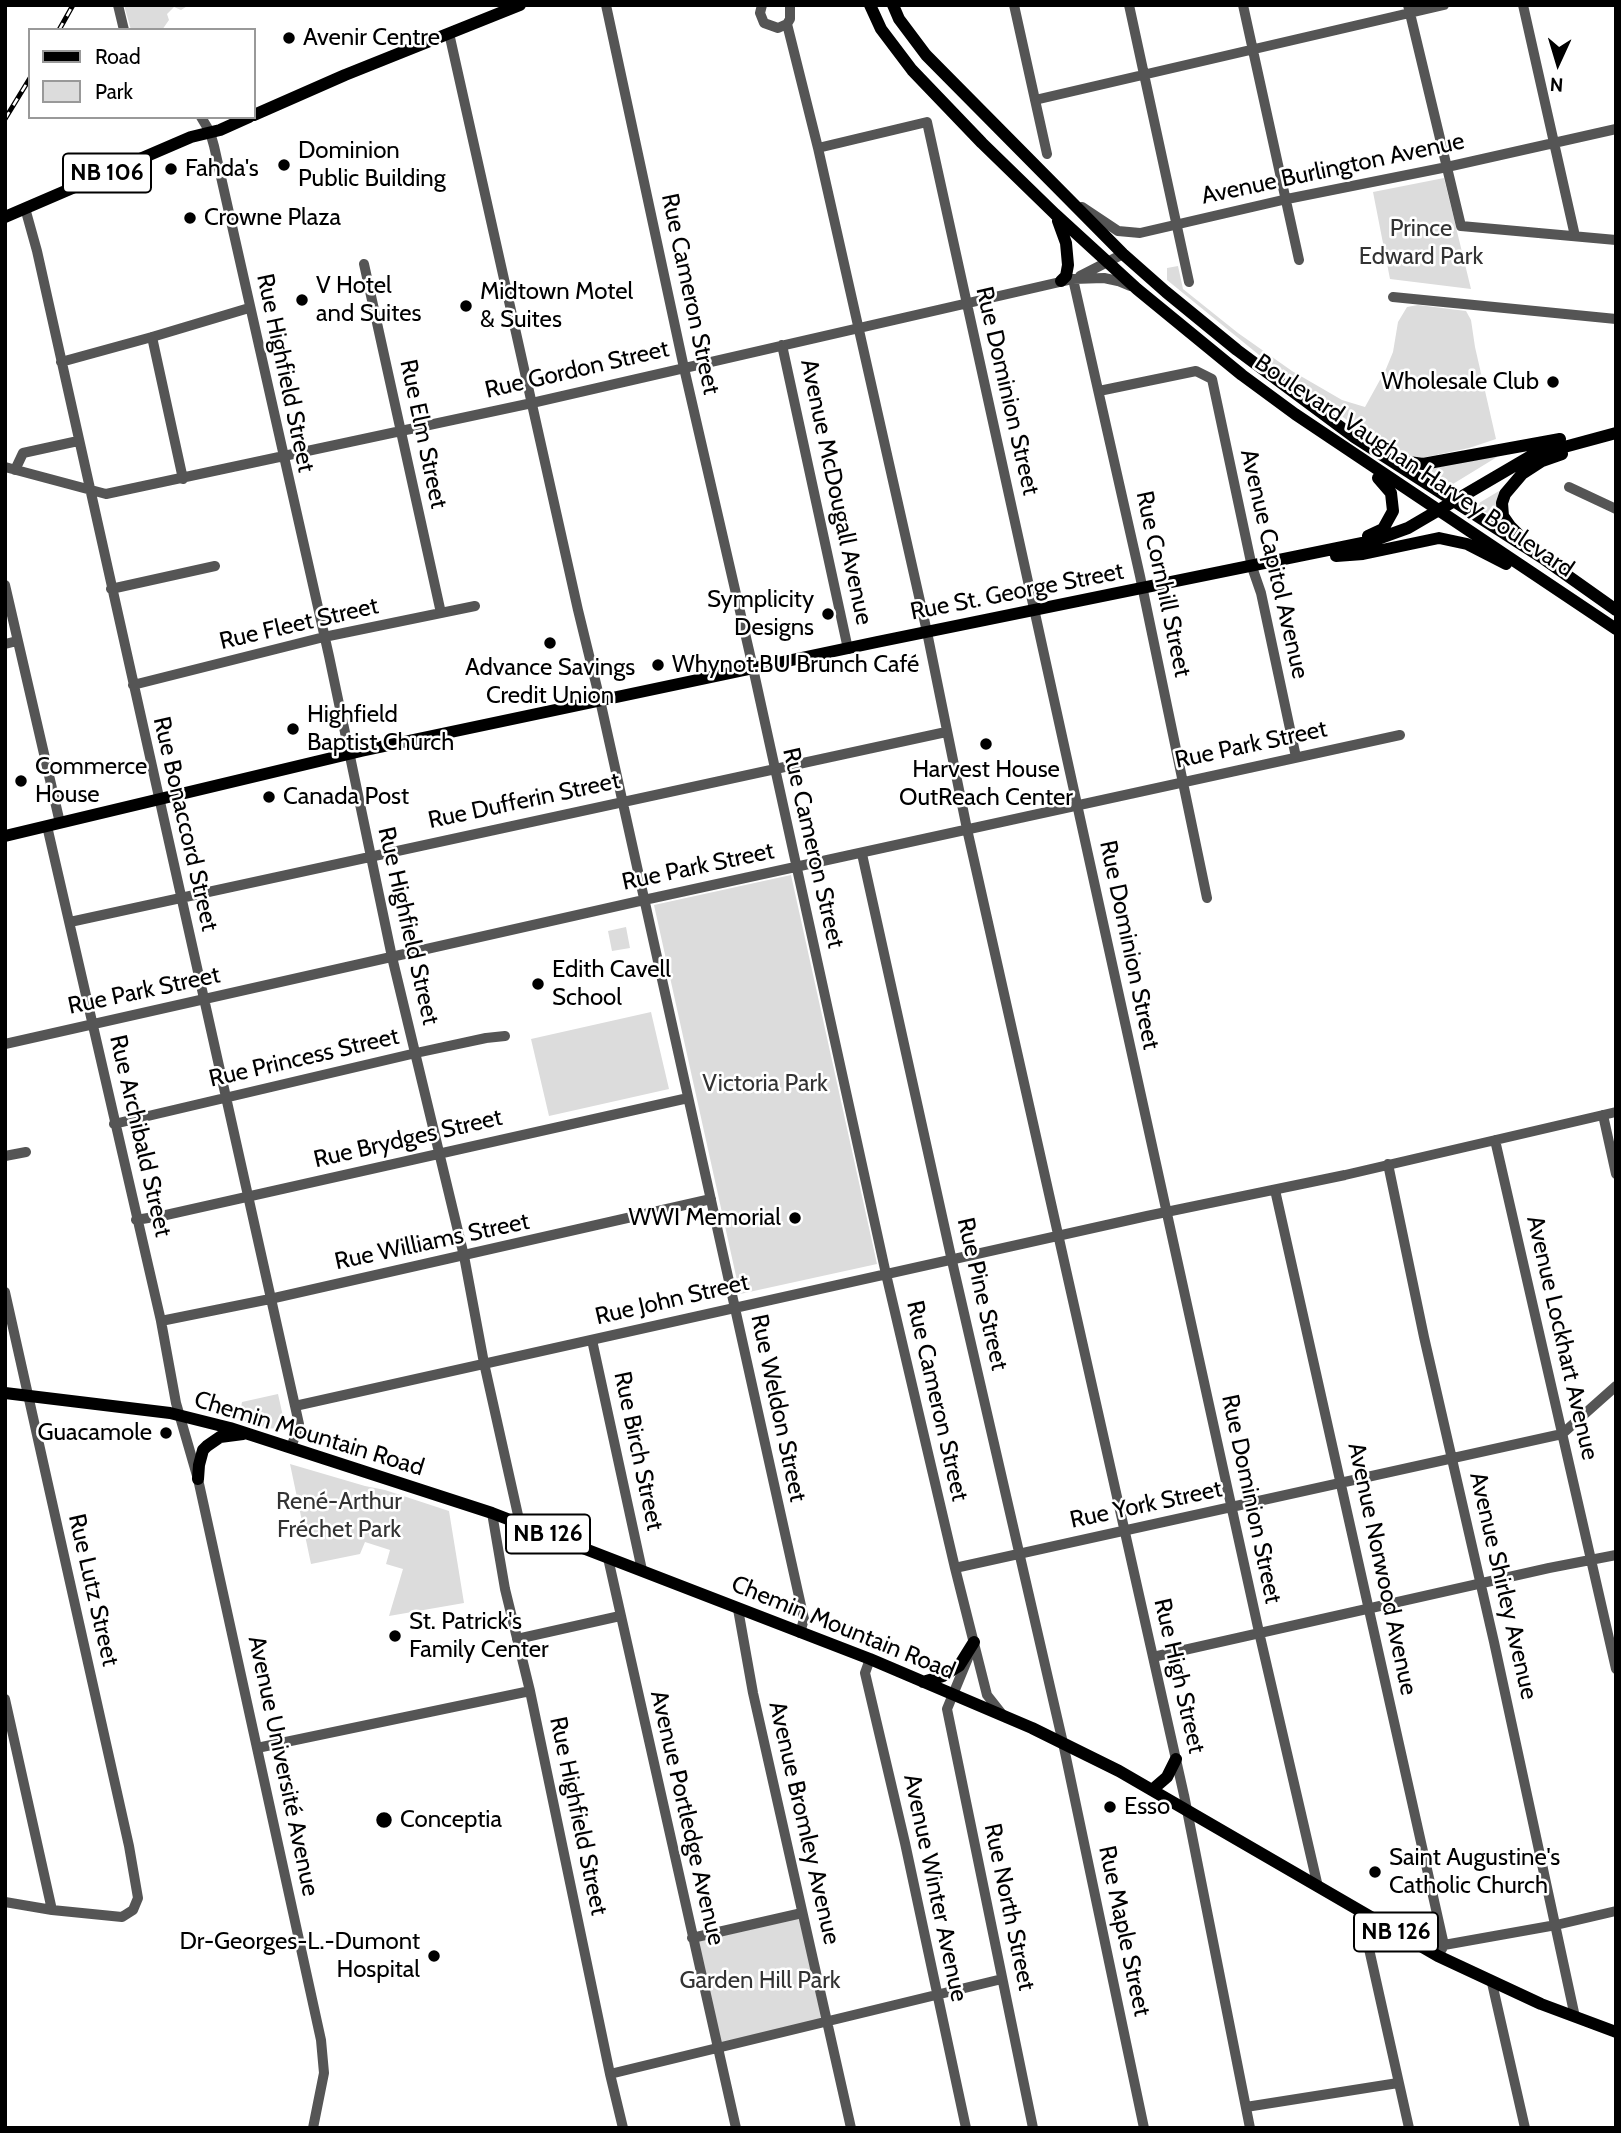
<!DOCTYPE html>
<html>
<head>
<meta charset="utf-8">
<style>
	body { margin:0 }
	#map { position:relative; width:1621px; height:2133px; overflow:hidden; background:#fff; font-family:Cabin,sans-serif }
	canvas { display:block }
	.frame { position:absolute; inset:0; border:7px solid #000; pointer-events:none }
	.legend { position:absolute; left:28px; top:28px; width:228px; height:91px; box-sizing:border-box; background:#fff; border:2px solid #999; margin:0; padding:9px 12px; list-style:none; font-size:21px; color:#000 }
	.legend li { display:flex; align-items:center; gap:14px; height:35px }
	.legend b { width:35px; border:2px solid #999 }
	.north { position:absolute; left:1523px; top:28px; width:70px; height:70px; -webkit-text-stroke:5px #fff; paint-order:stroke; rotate:184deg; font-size:19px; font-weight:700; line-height:28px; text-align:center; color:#000 }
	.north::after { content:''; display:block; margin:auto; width:24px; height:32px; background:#000; clip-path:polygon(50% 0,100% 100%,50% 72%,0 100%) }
</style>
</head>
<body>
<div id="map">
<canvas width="1621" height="2133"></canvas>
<div class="frame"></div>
<ul class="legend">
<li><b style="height:9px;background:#000"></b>Road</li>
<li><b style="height:19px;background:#dcdcdc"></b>Park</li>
</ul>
<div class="north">N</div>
</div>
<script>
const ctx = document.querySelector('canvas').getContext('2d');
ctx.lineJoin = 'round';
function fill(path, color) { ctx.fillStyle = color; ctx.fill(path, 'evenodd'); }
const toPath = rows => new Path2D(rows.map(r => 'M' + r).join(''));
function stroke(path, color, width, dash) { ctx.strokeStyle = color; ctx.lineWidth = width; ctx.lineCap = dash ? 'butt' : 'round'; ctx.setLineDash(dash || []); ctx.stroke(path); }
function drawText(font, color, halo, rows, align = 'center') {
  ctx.font = font + ' Cabin,sans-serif'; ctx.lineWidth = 5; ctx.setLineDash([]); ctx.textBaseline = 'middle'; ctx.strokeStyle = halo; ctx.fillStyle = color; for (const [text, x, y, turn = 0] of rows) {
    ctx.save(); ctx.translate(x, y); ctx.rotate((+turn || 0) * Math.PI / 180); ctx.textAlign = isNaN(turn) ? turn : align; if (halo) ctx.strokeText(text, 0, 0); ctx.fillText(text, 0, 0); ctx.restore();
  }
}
const green = toPath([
	[124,5,189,5,181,10,174,7,167,14,169,20,162,30,131,30],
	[1444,178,1471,289,1390,279,1373,192],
	[1178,266,1183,289,1238,333,1292,371,1342,400,1365,407,1386,369,1393,352,1398,322,1407,307,1418,305,1466,311,1471,320,1475,347,1496,439,1469,448,1422,458,1396,453,1351,423,1264,359,1167,280,1167,268],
	[1496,454,1497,457,1448,487,1426,474,1425,468],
	[1499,491,1496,506,1498,519,1474,506],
	[791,875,877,1264,740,1294,654,905],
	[626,927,630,948,612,951,608,931],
	[651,1012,669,1089,549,1116,531,1039],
	[278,1394,284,1421,277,1429,267,1428,234,1417,240,1413,242,1402],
	[290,1464,365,1486,385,1490,449,1511,464,1603,389,1616,403,1569,386,1564,390,1550,365,1542,360,1554,311,1564],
	[802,1913,827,2023,719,2048,692,1938]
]);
const minor = toPath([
	[118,5,124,30],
	[606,5,684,368,751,659,886,1274,955,1568,987,1695,1002,1714],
	[762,5,760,13,764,23,778,28,787,24,790,19,790,5],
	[1014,5,1047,154],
	[1129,5,1189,282],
	[1243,5,1299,260],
	[1408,5,1461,226,1616,240],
	[1523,5,1575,236],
	[787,24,818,148,927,632,967,829,1184,1795,1250,2128],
	[449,33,578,610,600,700,804,1619,800,1633],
	[1035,100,1444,5],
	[201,117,210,132,214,146,329,656,392,957,464,1256,484,1363,520,1524],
	[818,148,927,122,1259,1632,1318,1887],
	[1082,207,1118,231,1140,233,1287,199,1447,167,1616,129],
	[25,208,37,251,295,1406,299,1424,291,1448],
	[364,264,441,613],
	[1080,276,1123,254],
	[1073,279,1140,576,1207,898],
	[1393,297,1616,319],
	[152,337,183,479],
	[782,345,848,649],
	[61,362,152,337,249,308],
	[1099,391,1196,371,1212,379,1252,567,1261,593,1296,757],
	[5,467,106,494,532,403,1073,279,1104,278,1118,281,1130,286],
	[15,470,23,453,78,441],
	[1569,487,1616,509],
	[5,585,60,823],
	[111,589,215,566],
	[5,644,17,641],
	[133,685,324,637,475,606],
	[47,826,161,1321,176,1403,198,1479,321,2040,324,2073,313,2128],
	[862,854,952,1261,1063,1743,1144,2128],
	[70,922,946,732],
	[5,1044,644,900,1400,735],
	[1603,1115,1616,1174],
	[114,1124,416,1053,486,1038,505,1036],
	[1495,1140,1616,1669],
	[5,1156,26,1152],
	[1388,1164,1424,1337,1494,1642,1575,2017],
	[1275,1190,1444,1945,1438,1956],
	[136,1220,166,1215,688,1098],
	[5,1292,129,1846,138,1898,133,1910,122,1917,52,1910,5,1902],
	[161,1321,270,1299,711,1199],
	[592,1340,642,1570],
	[295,1406,1147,1216,1345,1175,1616,1112],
	[492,1513,505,1589,530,1691,610,2074,623,2128],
	[608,1558,736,2128],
	[955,1568,1562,1434,1616,1386],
	[738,1609,753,1693,851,2128],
	[517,1639,620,1616],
	[1153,1657,1549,1568,1616,1555],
	[968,1658,947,1709,1033,2128],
	[870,1659,865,1673,905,1843,966,2128],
	[5,1699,52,1910],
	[257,1748,530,1691],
	[1361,1913,1409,2128],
	[692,1938,802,1913],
	[1444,1945,1556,1925,1616,1911],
	[1492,1983,1525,2128],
	[610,2074,1002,1979],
	[1246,2107,1398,2083]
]);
const major = toPath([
	[870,5,881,29,912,70,982,143,1055,214,1137,289,1242,375,1295,414,1616,629],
	[893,5,899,19,926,55,1123,254,1166,292,1237,350,1354,437,1544,559,1616,610],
	[254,115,345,75,520,5],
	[5,217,191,137,220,130,249,117],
	[1058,221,1066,243,1068,265,1066,276,1061,281],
	[1395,460,1423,464,1560,439],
	[1368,536,1383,529,1393,511,1391,493,1378,478],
	[1521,537,1510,526,1503,516,1502,503,1505,494,1522,474,1542,461,1562,454],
	[1336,556,1363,554,1439,538,1467,544,1506,564],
	[5,836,361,751,877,642,1372,541,1408,528,1531,456,1616,433],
	[5,1393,170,1413,230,1428,492,1513,870,1659,1032,1728,1119,1771,1438,1956,1541,2004,1616,2032],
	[198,1479,199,1465,203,1450,207,1446,220,1437,243,1434],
	[923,1682,943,1676,959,1666,974,1642],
	[1152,1790,1167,1777,1176,1759]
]);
const rail = toPath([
	[59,30,73,5],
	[5,119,30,78]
]);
const markers = [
	[289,38,7,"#000"],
	[284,165,7,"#000"],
	[171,169,7,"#000"],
	[190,218,7,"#000"],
	[302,300,7,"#000"],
	[466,306,7,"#000"],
	[1553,382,7,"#000"],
	[828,614,7,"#000"],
	[550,643,7,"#000"],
	[658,665,7,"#000"],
	[293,729,7,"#000"],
	[986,744,7,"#000"],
	[21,781,7,"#000"],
	[269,797,7,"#000"],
	[538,984,7,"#000"],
	[795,1218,7,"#000"],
	[166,1433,7,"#000"],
	[395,1636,7,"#000"],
	[1110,1807,7,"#000"],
	[384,1820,9,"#000"],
	[1375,1872,7,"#000"],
	[434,1956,7,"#000"]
];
const shields = [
	[107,173,88],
	[548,1534,84],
	[1396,1932,84]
];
const shieldNames = [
	["NB 106",107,173],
	["NB 126",548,1534],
	["NB 126",1396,1932]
];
const poiNames = [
	["Avenir Centre",303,38],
	["Dominion",298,151],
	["Public Building",298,179],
	["Fahda's",185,169],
	["Crowne Plaza",204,218],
	["V Hotel",316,286],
	["and Suites",316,314],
	["Midtown Motel",480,292],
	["& Suites",480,320],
	["Wholesale Club",1539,382,"right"],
	["Symplicity",814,600,"right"],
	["Designs",814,628,"right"],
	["Whynot.BU Brunch Café",672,665],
	["Advance Savings",550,668,"center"],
	["Credit Union",550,696,"center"],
	["Highfield",307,715],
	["Baptist Church",307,743],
	["Commerce",35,767],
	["House",35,795],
	["Harvest House",986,770,"center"],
	["OutReach Center",986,798,"center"],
	["Canada Post",283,797],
	["Edith Cavell",552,970],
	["School",552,998],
	["WWI Memorial",781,1218,"right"],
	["Guacamole",152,1433,"right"],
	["St. Patrick's",409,1622],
	["Family Center",409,1650],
	["Esso",1124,1807],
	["Conceptia",400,1820],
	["Saint Augustine's",1389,1858],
	["Catholic Church",1389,1886],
	["Dr-Georges-L.-Dumont",420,1942,"right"],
	["Hospital",420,1970,"right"]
];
const streetNames = [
	["Avenue Burlington Avenue",1333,169,-12],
	["Rue Cameron Street",690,294,78],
	["Rue Gordon Street",577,370,-13],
	["Rue Highfield Street",285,373,78],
	["Rue Dominion Street",1007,391,77],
	["Rue Elm Street",423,434,78],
	["Boulevard Vaughan Harvey Boulevard",1414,466,34],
	["Avenue McDougall Avenue",836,492,78],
	["Avenue Capitol Avenue",1274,564,77],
	["Rue Cornhill Street",1163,584,78],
	["Rue St. George Street",1017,592,-11],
	["Rue Fleet Street",299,624,-13],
	["Rue Park Street",1251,745,-12],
	["Rue Dufferin Street",524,801,-12],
	["Rue Bonaccord Street",185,824,77],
	["Rue Cameron Street",813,848,77],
	["Rue Park Street",698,867,-12],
	["Rue Highfield Street",408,926,77],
	["Rue Dominion Street",1129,945,78],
	["Rue Park Street",144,991,-12],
	["Rue Princess Street",304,1058,-13],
	["Rue Archibald Street",140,1136,77],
	["Rue Brydges Street",408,1139,-13],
	["Rue Williams Street",432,1242,-12],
	["Rue Pine Street",982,1294,77],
	["Rue John Street",672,1300,-13],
	["Avenue Lockhart Avenue",1562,1338,77],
	["Rue Cameron Street",937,1401,77],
	["Rue Weldon Street",778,1408,78],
	["Chemin Mountain Road",309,1434,17],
	["Rue Birch Street",638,1451,78],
	["Rue Dominion Street",1251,1499,78],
	["Rue York Street",1146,1505,-12],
	["Avenue Norwood Avenue",1382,1569,78],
	["Avenue Shirley Avenue",1503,1586,77],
	["Rue Lutz Street",93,1590,77],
	["Chemin Mountain Road",843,1628,22],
	["Rue High Street",1179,1676,77],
	["Avenue Université Avenue",283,1766,78],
	["Rue Highfield Street",578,1816,78],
	["Avenue Portledge Avenue",687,1818,77],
	["Avenue Bromley Avenue",804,1823,77],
	["Avenue Winter Avenue",935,1888,78],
	["Rue North Street",1009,1907,78],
	["Rue Maple Street",1124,1931,78]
];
const parkNames = [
	["Prince",1421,229],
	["Edward Park",1421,257],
	["Victoria Park",765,1084],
	["René-Arthur",339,1502],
	["Fréchet Park",339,1530],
	["Garden Hill Park",760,1981]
];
fill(green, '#dcdcdc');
stroke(minor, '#555', 10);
stroke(major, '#000', 12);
stroke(rail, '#000', 5);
stroke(rail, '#fff', 2.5, [8]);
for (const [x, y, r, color] of markers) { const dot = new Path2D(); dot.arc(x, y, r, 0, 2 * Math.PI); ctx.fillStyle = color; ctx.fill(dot); stroke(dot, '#fff', 2.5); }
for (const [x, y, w] of shields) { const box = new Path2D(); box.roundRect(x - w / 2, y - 19.5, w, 39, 5); ctx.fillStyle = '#fff'; ctx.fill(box); stroke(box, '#000', 2); }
drawText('bold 23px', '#000', null, shieldNames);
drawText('24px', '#000', '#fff', poiNames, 'left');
drawText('24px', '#000', '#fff', streetNames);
drawText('24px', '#333', '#fff', parkNames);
</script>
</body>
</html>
